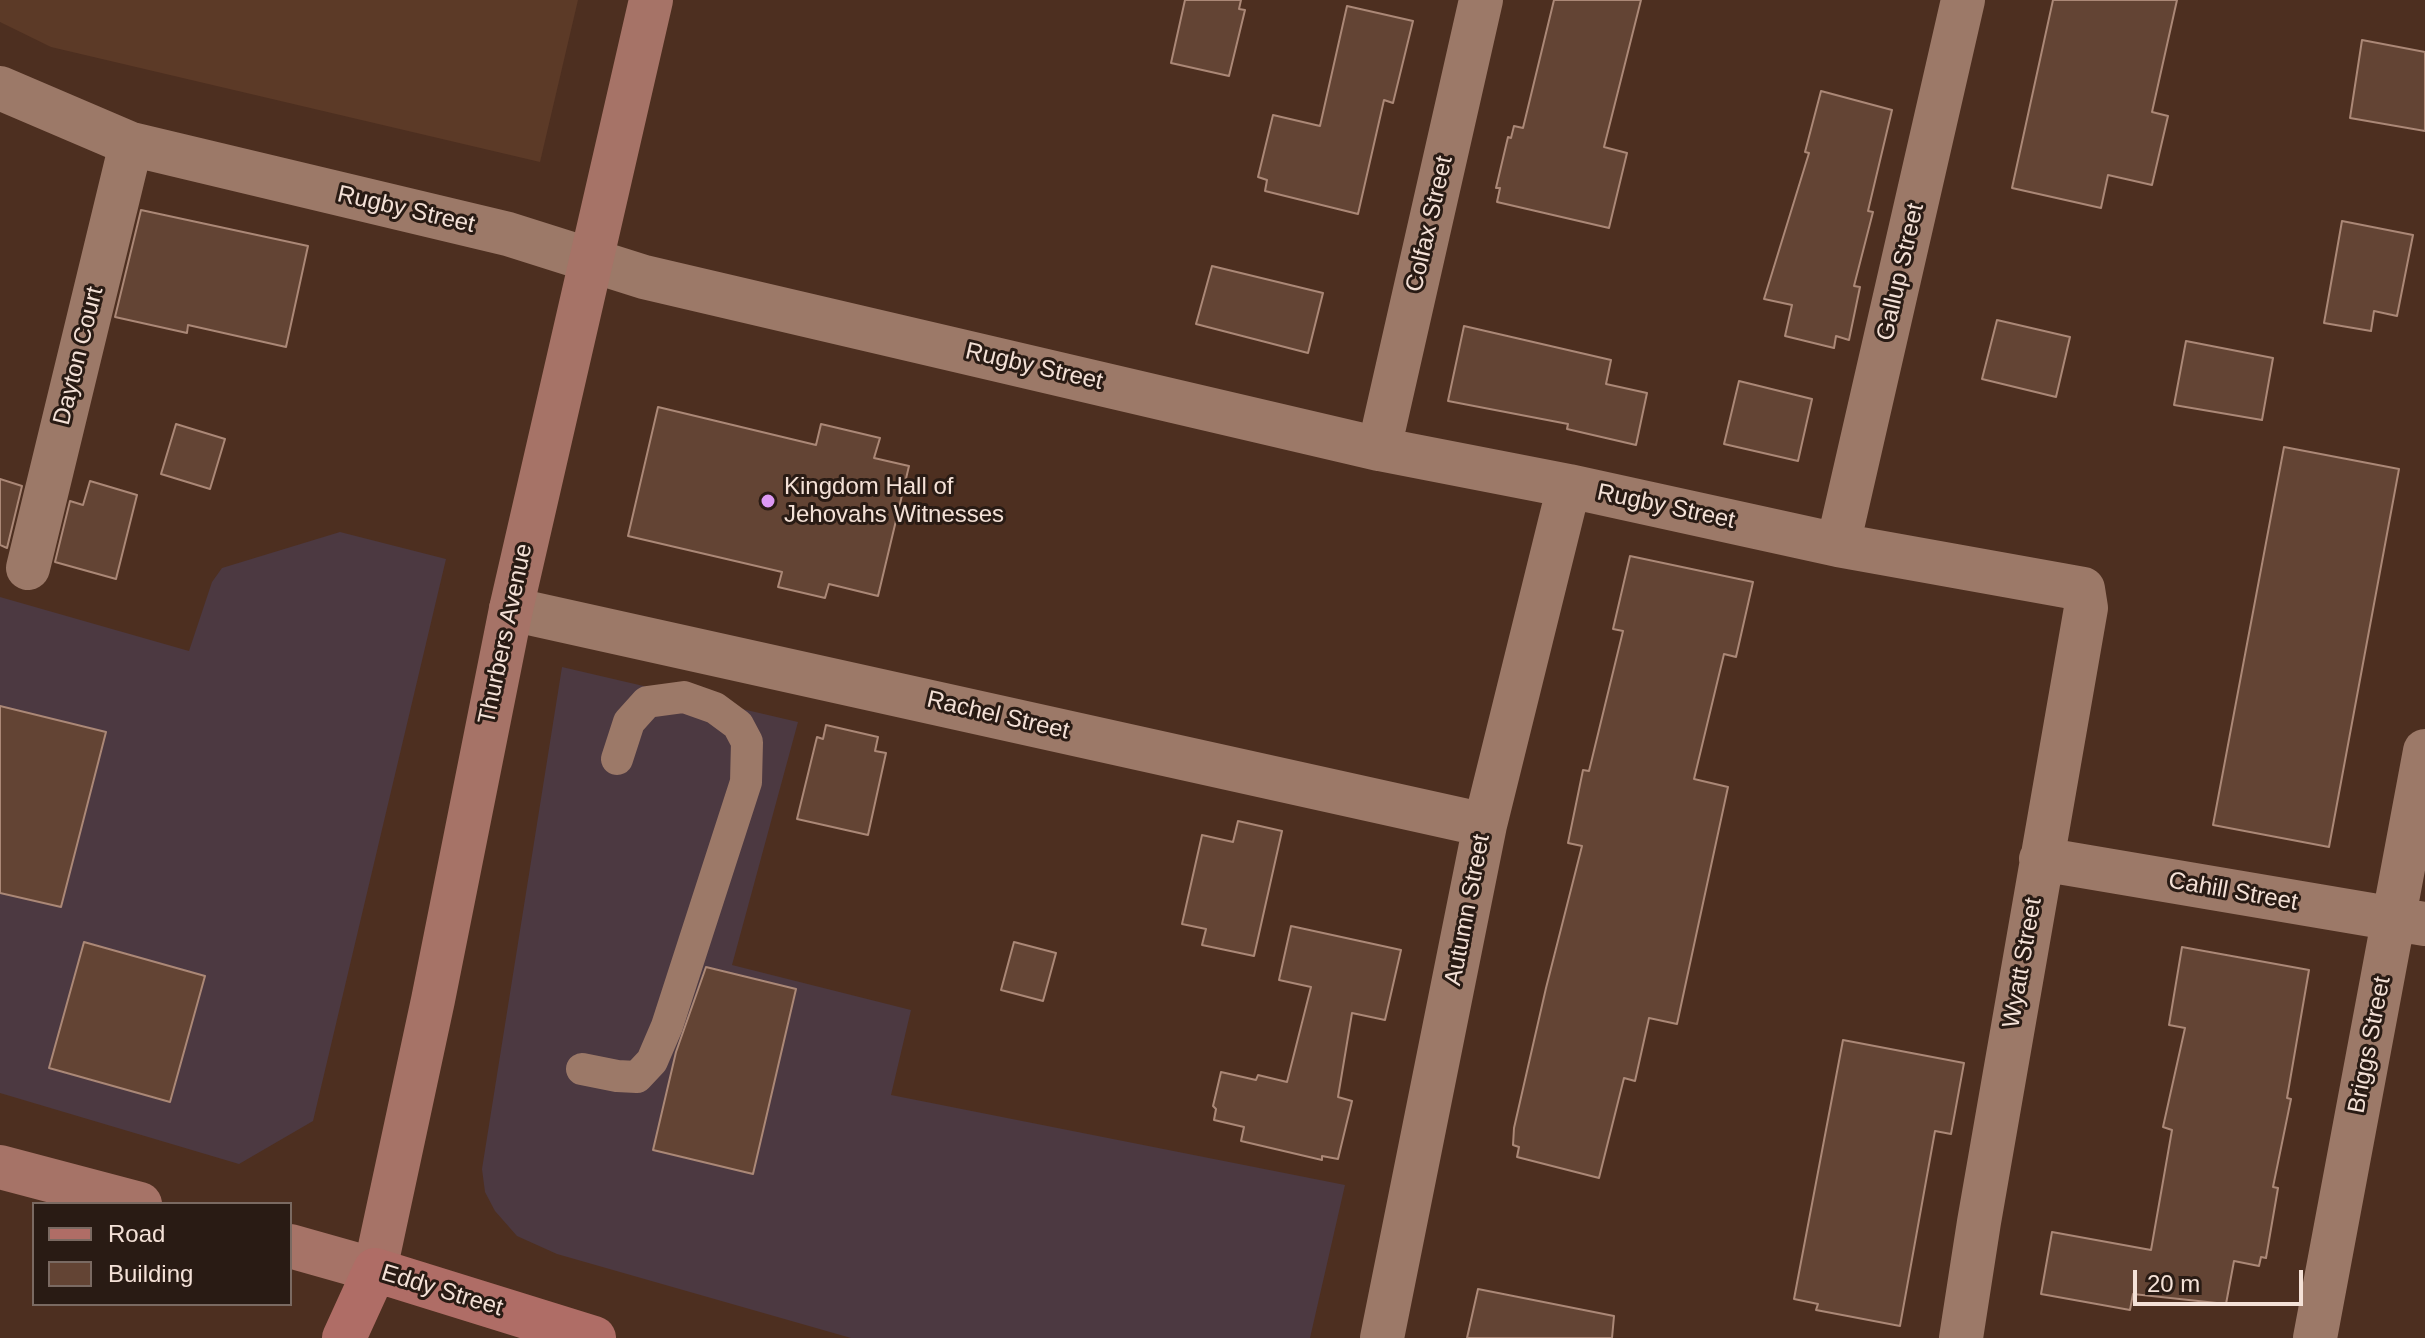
<!DOCTYPE html>
<html>
<head>
<meta charset="utf-8">
<style>
	body { margin:0 }
	#map { position:relative; width:2425px; height:1338px; overflow:hidden; background:#4d2f20; font-family:Helvetica,sans-serif }
	canvas { display:block }
	.legend { position:absolute; left:32px; top:1202px; width:260px; height:104px; box-sizing:border-box; background:#291b14; border:2px solid #7a6a62; margin:0; padding:10px 14px; list-style:none; font-size:24px; color:#f4e1d7 }
	.legend li { display:flex; align-items:center; gap:16px; height:40px }
	.legend b { width:40px; border:2px solid #7a6a62 }
	.scale { position:absolute; left:2133px; top:1270px; width:170px; height:36px; box-sizing:border-box; border:4px solid #f4e1d7; border-top:0; padding-left:10px; font-size:24px; line-height:28px; white-space:nowrap; color:#f4e1d7; -webkit-text-stroke:6px #291b14; paint-order:stroke }
</style>
</head>
<body>
<div id="map">
<canvas width="2425" height="1338"></canvas>
<ul class="legend">
<li><b style="height:10px;background:#af6d66"></b>Road</li>
<li><b style="height:22px;background:#634434"></b>Building</li>
</ul>
<div class="scale">20 m</div>
</div>
<script>
const ctx = document.querySelector('canvas').getContext('2d');
ctx.lineJoin = 'round';
function fill(path, color) { ctx.fillStyle = color; ctx.fill(path, 'evenodd'); }
const toPath = rows => new Path2D(rows.map(r => 'M' + r).join(''));
function stroke(path, color, width, dash) { ctx.strokeStyle = color; ctx.lineWidth = width; ctx.lineCap = dash ? 'butt' : 'round'; ctx.setLineDash(dash || []); ctx.stroke(path); }
function drawText(font, color, halo, rows, align = 'center') {
  ctx.font = font + ' Helvetica,sans-serif'; ctx.lineWidth = 6; ctx.setLineDash([]); ctx.textBaseline = 'middle'; ctx.strokeStyle = halo; ctx.fillStyle = color; for (const [text, x, y, turn = 0] of rows) {
    ctx.save(); ctx.translate(x, y); ctx.rotate((+turn || 0) * Math.PI / 180); ctx.textAlign = isNaN(turn) ? turn : align; if (halo) ctx.strokeText(text, 0, 0); ctx.fillText(text, 0, 0); ctx.restore();
  }
}
const commercial = toPath([
	[340,532,446,559,313,1121,239,1164,0,1093,0,597,189,651,212,582,222,568],
	[562,667,798,722,732,965,911,1010,891,1095,1345,1185,1310,1338,851,1338,557,1254,517,1236,495,1211,485,1192,482,1169]
]);
const built = toPath([
	[0,0,578,0,540,162,51,47,0,22]
]);
const building = toPath([
	[1185,0,1241,0,1239,9,1245,10,1229,76,1171,63,1185,0],
	[1554,0,1641,0,1604,147,1627,153,1609,228,1497,202,1500,188,1496,188,1508,137,1511,138,1514,126,1523,128,1554,0],
	[2053,0,2177,0,2152,112,2168,116,2152,185,2108,175,2101,208,2012,188,2053,0],
	[1347,6,1413,21,1393,103,1384,100,1358,214,1265,191,1267,180,1258,177,1273,115,1320,126,1347,6],
	[2362,40,2425,52,2425,131,2350,118,2362,40],
	[1821,91,1892,110,1868,211,1873,212,1854,286,1860,287,1849,340,1836,336,1834,348,1785,336,1792,305,1764,299,1809,153,1805,152,1821,91],
	[141,210,308,246,286,347,188,325,187,333,115,317,141,210],
	[2342,221,2413,235,2397,316,2374,311,2371,331,2324,323,2342,221],
	[1212,266,1323,293,1308,353,1196,324,1212,266],
	[1997,320,2070,337,2056,397,1982,379,1997,320],
	[1464,326,1611,360,1606,384,1647,393,1636,445,1567,429,1568,424,1448,401,1464,326],
	[2186,341,2273,358,2262,420,2174,405,2186,341],
	[1739,381,1812,399,1798,461,1724,444,1739,381],
	[658,407,816,445,821,424,880,438,874,458,909,466,878,596,829,584,825,598,778,587,782,572,628,536,658,407],
	[176,424,225,439,210,489,161,474,176,424],
	[2284,447,2399,469,2329,847,2213,825,2284,447],
	[0,479,22,486,7,548,0,545,0,479],
	[90,481,137,495,116,579,55,562,70,501,83,505,90,481],
	[1630,556,1753,582,1736,657,1724,654,1694,779,1728,787,1677,1024,1649,1018,1635,1081,1624,1078,1599,1178,1517,1157,1519,1147,1513,1145,1514,1128,1546,988,1582,846,1568,843,1583,770,1589,771,1623,631,1613,629,1630,556],
	[0,706,106,732,61,907,0,893,0,706],
	[826,725,878,737,875,751,886,753,868,835,797,819,817,737,823,739,826,725],
	[1238,821,1282,831,1254,956,1202,945,1206,929,1182,924,1202,835,1233,842,1238,821],
	[1291,926,1401,950,1385,1020,1352,1013,1338,1097,1352,1101,1338,1159,1322,1156,1322,1160,1241,1141,1244,1127,1214,1120,1216,1109,1213,1106,1221,1072,1256,1080,1258,1075,1287,1082,1311,987,1279,980,1291,926],
	[84,942,205,976,170,1102,49,1068,84,942],
	[1014,942,1056,953,1043,1001,1001,990,1014,942],
	[2182,947,2309,970,2287,1098,2291,1099,2273,1187,2278,1188,2266,1258,2261,1257,2259,1266,2234,1261,2226,1304,2133,1294,2130,1310,2041,1294,2052,1232,2151,1250,2172,1130,2163,1127,2185,1028,2169,1025,2182,947],
	[706,967,796,989,753,1174,653,1150,676,1052,706,967],
	[1843,1040,1964,1063,1951,1134,1935,1131,1900,1326,1816,1310,1818,1304,1794,1299,1843,1040],
	[1478,1289,1614,1316,1612,1338,1467,1338,1478,1289]
]);
const service = toPath([
	[582,1069,617,1076,637,1077,652,1061,667,1026,746,782,747,742,738,725,715,708,684,697,647,702,629,722,617,759]
]);
const minor = toPath([
	[0,88,131,144,508,234,644,277,1379,449,1569,486,1838,545,2083,589,2086,608,1979,1222,1961,1338],
	[1379,449,1481,0],
	[1838,545,1963,0],
	[28,568,131,144],
	[511,609,1485,825],
	[2041,859,2425,924],
	[1382,1338,1485,825,1569,486],
	[2315,1338,2425,751]
]);
const secondary = toPath([
	[0,1167,140,1204],
	[290,1246,375,1270,433,1000,511,609,651,0]
]);
const primary = toPath([
	[375,1270,594,1338],
	[344,1338,375,1270]
]);
const markers = [
	[768,501,8,"#dd99f4"]
];
const streetNames = [
	["Rugby Street",406,210,13],
	["Colfax Street",1430,224,-77],
	["Gallup Street",1901,272,-77],
	["Dayton Court",79,356,-76],
	["Rugby Street",1034,367,13],
	["Rugby Street",1666,507,12],
	["Thurbers Avenue",506,634,-78],
	["Rachel Street",998,716,13],
	["Cahill Street",2233,892,10],
	["Autumn Street",1468,910,-79],
	["Wyatt Street",2023,963,-80],
	["Briggs Street",2370,1045,-79],
	["Eddy Street",442,1291,17]
];
const poiNames = [
	["Kingdom Hall of",784,487],
	["Jehovahs Witnesses",784,515]
];
fill(commercial, '#4c3941');
fill(built, '#5c3a27');
fill(building, '#634434');
stroke(building, '#ab8877', 2);
stroke(service, '#9c7968', 32);
stroke(minor, '#9c7968', 44);
stroke(secondary, '#a67367', 44);
stroke(primary, '#af6d66', 44);
for (const [x, y, r, color] of markers) { const dot = new Path2D(); dot.arc(x, y, r, 0, 2 * Math.PI); ctx.fillStyle = color; ctx.fill(dot); stroke(dot, '#291b14', 3); }
drawText('24px', '#f4e1d7', '#291b14', streetNames);
drawText('24px', '#f4e1d7', '#291b14', poiNames, 'left');
</script>
</body>
</html>
